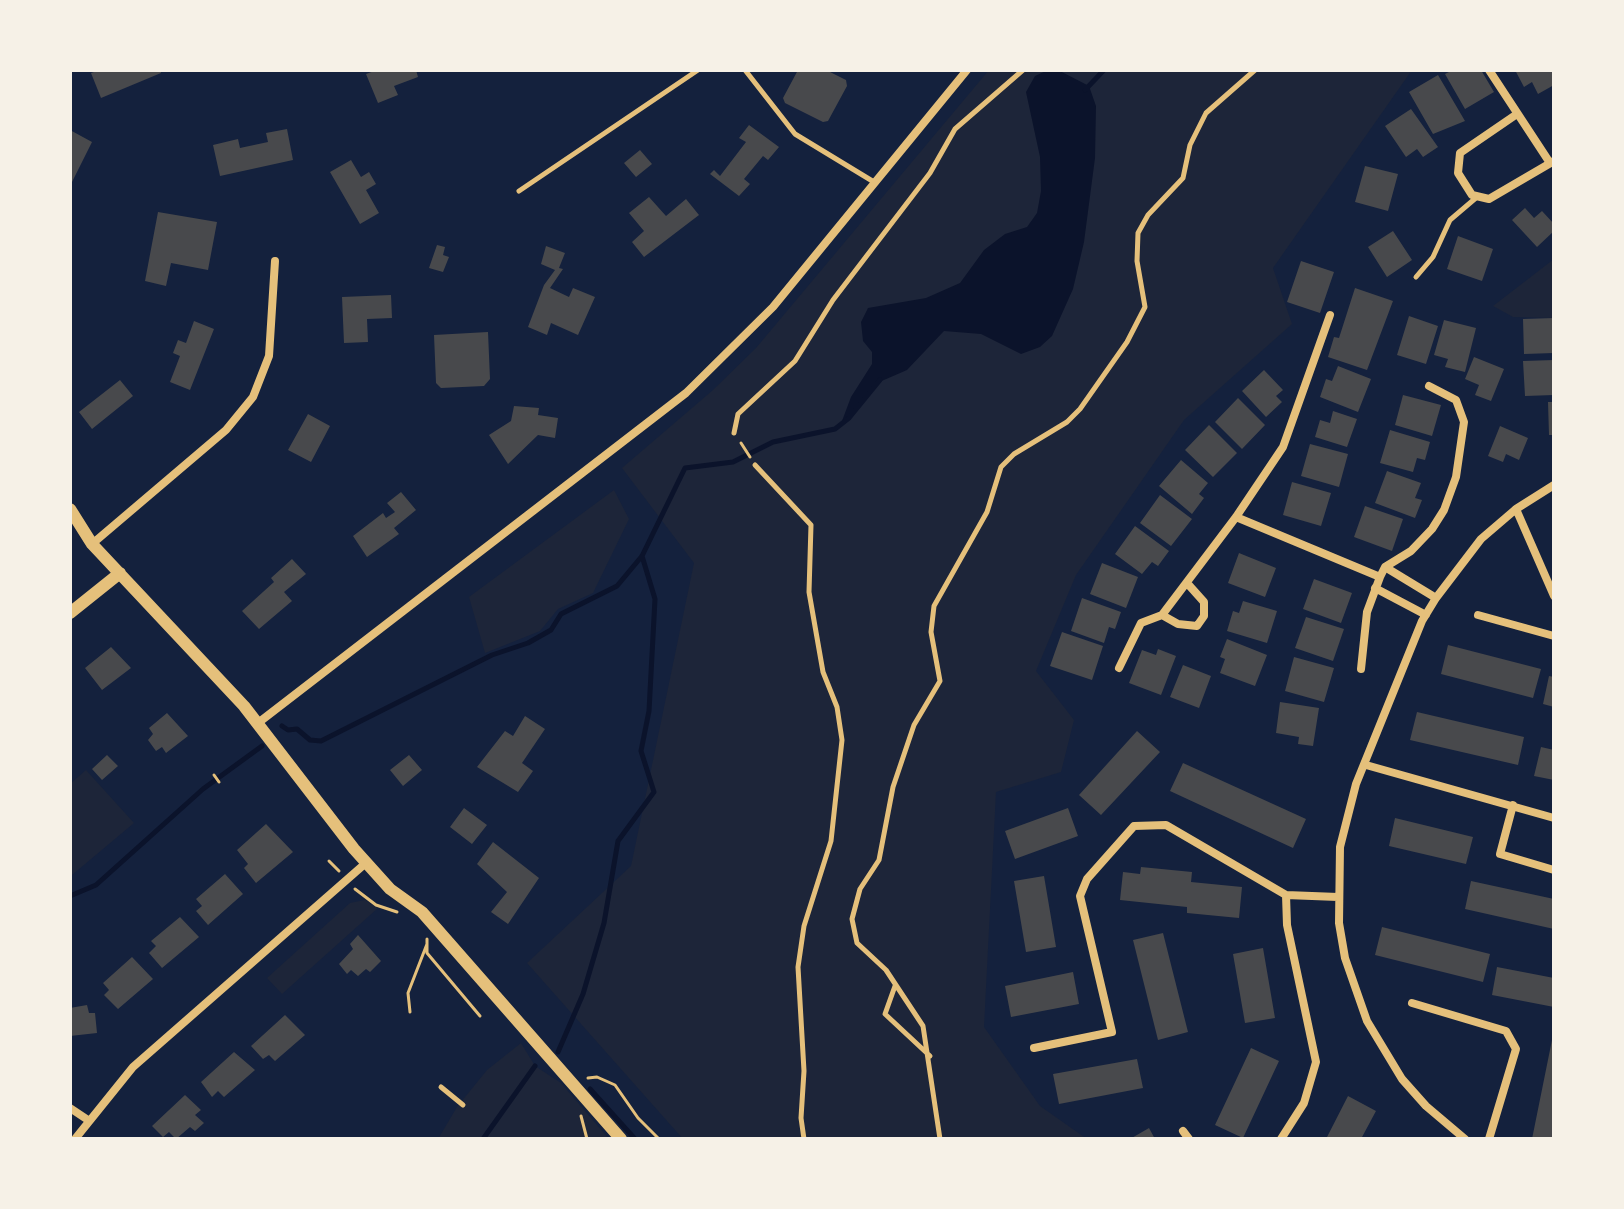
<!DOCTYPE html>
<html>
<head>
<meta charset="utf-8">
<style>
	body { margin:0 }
	#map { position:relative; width:1624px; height:1209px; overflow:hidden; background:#14213d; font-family:"Varela Round",sans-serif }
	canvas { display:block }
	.frame { position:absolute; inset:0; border:72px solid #f6f1e7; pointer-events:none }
</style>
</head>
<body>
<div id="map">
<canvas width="1624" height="1209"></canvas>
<div class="frame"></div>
</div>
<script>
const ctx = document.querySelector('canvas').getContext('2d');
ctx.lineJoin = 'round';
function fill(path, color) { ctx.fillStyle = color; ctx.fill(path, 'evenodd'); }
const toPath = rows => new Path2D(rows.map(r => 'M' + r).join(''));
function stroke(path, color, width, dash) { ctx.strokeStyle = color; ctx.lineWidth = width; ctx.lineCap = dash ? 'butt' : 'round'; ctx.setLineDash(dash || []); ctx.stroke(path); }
const green = toPath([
	[989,70,1412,70,1273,268,1292,324,1184,420,1076,575,1036,671,1074,720,1061,772,996,792,984,1027,1040,1106,1087,1139,683,1139,527,963,631,866,694,563,622,468,713,390,756,348],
	[1554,259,1554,318,1513,317,1493,306],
	[614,490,629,519,593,593,558,609,540,631,485,653,469,597],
	[86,770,134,823,72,875,70,784],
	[365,900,378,908,282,994,267,978,350,903],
	[521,1043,535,1066,561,1083,609,1139,438,1139,457,1107,487,1070]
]);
const water = toPath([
	[1048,70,1058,70,1089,86,1096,106,1095,158,1084,242,1073,289,1052,336,1040,347,1021,354,981,334,944,331,907,370,877,383,849,418,842,421,851,397,872,364,872,352,863,341,861,322,868,308,926,298,960,283,984,250,1005,234,1027,227,1037,213,1041,191,1040,157,1026,92,1035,76]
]);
const stream = toPath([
	[1085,90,1104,70],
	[282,726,288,730,297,729,310,740,321,741,492,655,528,643,551,630,561,614,617,586,642,556,685,468,733,462,773,442,835,429,849,418,880,380],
	[70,896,96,885,203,789,262,746],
	[558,1052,583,994,604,923,618,841,654,792,641,751,649,711,655,599,642,556],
	[590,1089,635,1139],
	[483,1139,535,1066]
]);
const building = toPath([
	[100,70,160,70,161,73,101,98,91,73],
	[377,70,416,70,418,77,394,86,398,95,378,103,366,74],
	[798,70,826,70,846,80,847,86,828,121,823,122,785,103,783,98],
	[1453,70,1481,70,1494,92,1465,109,1445,74],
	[1515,70,1554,70,1554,85,1538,94,1532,82,1524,87],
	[1438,75,1465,121,1433,134,1409,92],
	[1411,109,1438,147,1423,157,1417,149,1406,157,1385,126],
	[749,125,779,147,768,160,763,156,744,179,750,184,739,196,710,174,714,170,720,176,746,142,739,138],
	[287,129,293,160,220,176,213,145,238,139,240,148,268,142,266,133],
	[70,130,92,142,70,186],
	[640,150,652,164,636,177,624,163],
	[351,160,361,177,369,172,376,184,366,190,379,213,360,224,330,172],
	[1365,166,1398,174,1388,211,1355,202],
	[649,197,666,216,686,199,699,215,644,257,632,242,644,231,629,213],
	[1525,208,1534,218,1542,211,1554,224,1554,231,1537,247,1512,220],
	[158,212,217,222,208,270,171,263,166,286,145,281],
	[1393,231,1412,260,1387,277,1368,247],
	[1458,236,1493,249,1482,281,1447,269],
	[437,245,445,247,443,255,449,257,443,272,429,268],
	[546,246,565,253,559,268,563,269,550,288,569,297,573,288,595,297,578,335,551,323,547,335,528,327,544,285,555,270,541,264],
	[1301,261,1334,272,1320,313,1287,302],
	[1355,288,1393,301,1367,370,1328,357,1334,337,1339,338],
	[391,295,392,318,367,319,368,342,344,343,342,297],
	[1409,316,1438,326,1426,364,1397,355],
	[1554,318,1554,353,1524,354,1523,319],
	[1444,320,1476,328,1465,372,1445,367,1448,359,1434,355],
	[194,321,214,329,190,390,170,382,180,356,173,353,178,340,186,343],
	[488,332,490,379,484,386,441,388,436,383,434,335],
	[1474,357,1504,369,1491,401,1475,395,1479,385,1465,379],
	[1554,360,1554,395,1525,396,1523,361],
	[1338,366,1371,379,1358,412,1320,397,1326,379,1332,381],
	[1264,370,1283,390,1276,396,1282,402,1266,417,1242,391],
	[120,380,133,396,92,429,79,412],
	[1403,395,1441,405,1432,436,1395,425],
	[1238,398,1265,425,1242,449,1215,422],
	[1548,402,1554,402,1554,435,1549,435],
	[514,406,539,408,538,415,558,418,555,438,538,435,508,464,489,435,511,421],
	[1333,411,1357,419,1347,447,1315,437,1320,420,1330,423],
	[308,414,330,426,311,462,288,450],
	[1209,425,1237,453,1213,477,1185,450],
	[1500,426,1528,438,1519,460,1506,454,1503,462,1488,456],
	[1390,430,1430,442,1425,460,1417,458,1413,472,1380,463],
	[1310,444,1348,454,1339,487,1301,476],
	[1181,460,1208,483,1199,494,1204,498,1192,514,1159,486],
	[1387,471,1421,483,1415,498,1422,500,1415,518,1375,503],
	[1292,482,1331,493,1321,526,1283,515],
	[401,492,416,510,394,528,399,534,367,557,353,536,383,513,386,518,395,512,387,503],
	[1160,495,1192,519,1171,546,1140,523],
	[1365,506,1403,519,1392,551,1354,537],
	[1135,526,1169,551,1158,566,1152,562,1142,574,1115,554],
	[1239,553,1276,568,1265,597,1228,583],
	[292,559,306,574,284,592,292,601,259,629,242,611,274,582,271,578],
	[1102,563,1138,577,1126,608,1090,594],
	[1314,579,1352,593,1341,623,1303,609],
	[1082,598,1121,612,1115,629,1109,627,1104,643,1071,631],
	[1243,601,1277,611,1267,643,1227,631,1233,611,1239,613],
	[1306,617,1344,629,1333,661,1295,648],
	[1062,632,1103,646,1092,680,1050,666],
	[1227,639,1267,655,1255,686,1220,673,1225,659,1220,657],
	[1448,645,1541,669,1533,698,1441,674],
	[111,647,131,668,102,690,85,668],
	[1158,649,1176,656,1161,695,1129,683,1142,650,1156,655],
	[1294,657,1334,668,1324,702,1285,691],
	[1183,665,1211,676,1199,708,1170,697],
	[1549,676,1554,677,1554,707,1543,704],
	[1280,702,1319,708,1313,746,1298,744,1299,737,1276,733],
	[1417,712,1524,737,1518,765,1410,740],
	[167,713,188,736,166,753,162,747,156,751,148,740,153,734,149,728],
	[525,716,545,729,522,763,533,771,518,792,477,767,505,731,513,736],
	[1137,731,1160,752,1101,815,1079,795],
	[1541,747,1554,750,1554,780,1534,776],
	[107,755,118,766,102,780,92,769],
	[409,755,422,770,403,786,390,770],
	[1183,763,1306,819,1293,848,1170,791],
	[464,808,487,825,472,844,450,827],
	[1068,808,1078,836,1015,859,1005,831],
	[1395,818,1473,837,1466,864,1389,846],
	[266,824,293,852,256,883,244,868,248,864,237,850],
	[493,842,539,878,508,924,491,912,507,892,477,864],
	[1141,867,1192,872,1191,882,1242,887,1239,918,1187,913,1187,907,1120,900,1123,872,1140,874],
	[225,874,243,894,208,925,196,911,202,906,196,899],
	[1044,876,1056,947,1026,952,1014,881],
	[1471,881,1554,899,1554,929,1465,909],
	[180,917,199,937,162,968,149,953,156,946,151,941],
	[1382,927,1490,954,1483,982,1375,955],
	[1163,933,1188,1032,1158,1040,1133,940],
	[358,935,381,961,370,972,366,969,358,976,351,970,347,974,339,964,353,949,350,944],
	[1263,948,1275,1018,1245,1023,1233,954],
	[132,957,153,979,118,1009,104,995,109,990,103,983],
	[1497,967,1554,978,1554,1007,1492,995],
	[1073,972,1079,1004,1011,1017,1005,986],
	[87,1005,89,1013,95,1013,97,1033,70,1036,70,1008],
	[285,1015,305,1035,275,1061,269,1055,263,1059,251,1046],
	[1553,1035,1554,1139,1532,1139],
	[1251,1048,1279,1061,1243,1138,1215,1125],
	[234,1052,255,1070,224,1097,218,1091,212,1097,201,1082],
	[1137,1059,1143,1088,1059,1104,1053,1074],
	[185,1095,201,1110,195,1115,204,1123,195,1131,190,1127,176,1139,169,1132,163,1137,152,1126],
	[1348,1096,1376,1111,1361,1139,1326,1139],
	[1149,1128,1155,1139,1130,1139]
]);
const path = toPath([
	[741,443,750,457],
	[214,775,219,782],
	[329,861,339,871],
	[355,889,376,905,397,912],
	[427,939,427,953,480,1016],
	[410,1012,408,993,427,944],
	[588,1078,597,1077,615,1085,638,1118,659,1139],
	[581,1116,587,1139]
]);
const service = toPath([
	[745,70,795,134,874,182],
	[519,191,698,70],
	[1416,277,1433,257,1450,220,1477,197],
	[734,433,738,414,795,361,833,300,930,173,955,129,1023,70],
	[755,465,811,525,809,592,823,672,837,707,842,740,831,841,804,926,798,967,804,1071,801,1118,804,1139],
	[895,986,885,1014,930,1056],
	[441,1087,463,1105],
	[940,1139,923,1026,886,970,857,943,852,919,860,889,879,860,893,787,914,725,940,681,931,632,934,606,987,512,1001,467,1014,454,1067,422,1080,409,1127,342,1145,307,1137,261,1138,233,1148,215,1183,178,1190,145,1206,113,1255,70]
]);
const minor = toPath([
	[1489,70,1550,163],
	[1517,114,1460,153,1458,173,1472,195,1489,199,1554,161],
	[1516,509,1554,596],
	[1236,517,1380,577,1385,567,1411,551,1432,529,1444,510,1456,477,1464,422,1456,400,1429,386],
	[92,544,226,430,253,397,269,356,275,261],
	[1385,567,1436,598],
	[1375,588,1426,615],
	[1162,615,1178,624,1197,626,1204,616,1204,602,1187,583],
	[1478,615,1554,636],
	[1119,668,1141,623,1162,615,1236,517,1283,447,1330,315],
	[1361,669,1367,612,1380,577],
	[258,723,686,393,773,307,967,70],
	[1366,765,1554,818],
	[1513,805,1500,854,1554,870],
	[1412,1003,1506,1031,1516,1049,1489,1139],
	[1034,1048,1112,1032,1080,896,1087,879,1134,826,1166,825,1286,895,1338,897],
	[70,1108,88,1120],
	[1183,1131,1189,1139],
	[75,1139,133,1067,367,862],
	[1281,1139,1304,1103,1316,1062,1287,925,1286,895],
	[1465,1139,1426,1106,1402,1079,1367,1021,1345,958,1339,923,1340,847,1356,784,1422,621,1436,598,1481,539,1516,509,1554,485]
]);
const tertiary = toPath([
	[70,509,92,544,244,706,354,849,390,889,422,912,621,1139],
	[70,613,120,573]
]);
fill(green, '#1d2539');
fill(water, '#0b132b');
stroke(stream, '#0b132b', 5);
fill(building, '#48494c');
stroke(path, '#e5c07b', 3);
stroke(service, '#e5c07b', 5);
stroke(minor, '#e5c07b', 8);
stroke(tertiary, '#e5c07b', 12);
</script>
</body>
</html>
